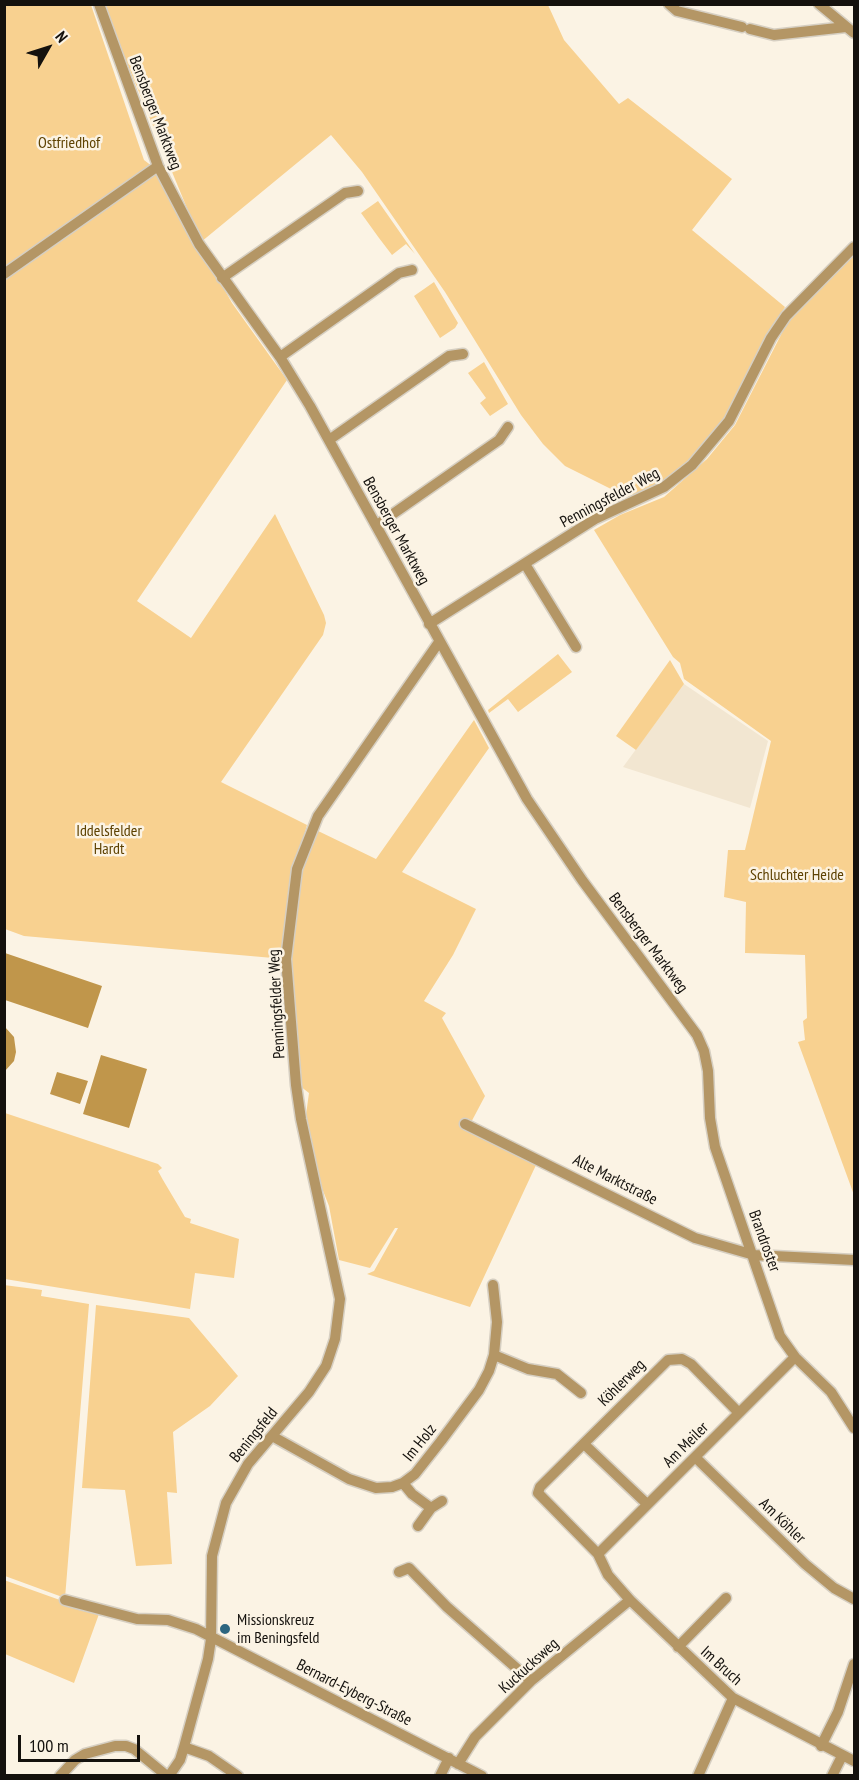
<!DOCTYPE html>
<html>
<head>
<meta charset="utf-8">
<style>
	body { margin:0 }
	#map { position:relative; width:859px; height:1780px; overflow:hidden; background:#fbf3e4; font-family:"PT Sans Narrow",sans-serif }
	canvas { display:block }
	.frame { position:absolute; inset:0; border:6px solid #14110d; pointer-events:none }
	.north { position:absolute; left:18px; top:18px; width:60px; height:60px; -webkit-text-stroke:4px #fbf3e4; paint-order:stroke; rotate:51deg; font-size:16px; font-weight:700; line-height:24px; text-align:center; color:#14110d }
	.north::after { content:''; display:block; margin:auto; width:21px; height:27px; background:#14110d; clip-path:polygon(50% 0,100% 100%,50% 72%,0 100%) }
	.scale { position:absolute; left:18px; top:1735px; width:122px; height:27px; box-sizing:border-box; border:3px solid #14110d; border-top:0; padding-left:8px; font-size:18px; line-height:21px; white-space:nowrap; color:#14110d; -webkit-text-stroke:4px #fbf3e4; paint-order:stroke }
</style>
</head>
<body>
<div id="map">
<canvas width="859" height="1780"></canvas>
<div class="frame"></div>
<div class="north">N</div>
<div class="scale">100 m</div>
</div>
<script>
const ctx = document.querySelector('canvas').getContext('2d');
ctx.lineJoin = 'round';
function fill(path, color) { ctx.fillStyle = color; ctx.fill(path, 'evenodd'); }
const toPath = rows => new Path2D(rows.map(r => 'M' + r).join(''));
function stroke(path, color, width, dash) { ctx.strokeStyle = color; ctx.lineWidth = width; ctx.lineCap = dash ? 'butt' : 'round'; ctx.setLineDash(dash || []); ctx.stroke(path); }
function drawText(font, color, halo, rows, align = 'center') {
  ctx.font = font + ' "PT Sans Narrow",sans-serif'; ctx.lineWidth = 5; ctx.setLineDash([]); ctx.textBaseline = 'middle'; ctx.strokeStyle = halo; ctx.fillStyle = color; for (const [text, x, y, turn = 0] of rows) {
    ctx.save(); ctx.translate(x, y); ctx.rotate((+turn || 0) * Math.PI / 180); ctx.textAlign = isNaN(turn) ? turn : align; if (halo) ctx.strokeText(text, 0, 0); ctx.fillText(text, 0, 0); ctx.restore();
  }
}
const built = toPath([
	[684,684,768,741,750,808,623,767]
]);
const green = toPath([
	[5,5,91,5,144,160,157,170,232,303,287,380,137,601,191,638,275,514,324,615,326,623,323,635,221,782,307,825,298,857,285,962,273,958,24,936,5,929],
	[103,5,548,5,564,40,619,104,628,98,732,179,692,230,785,307,763,342,721,426,683,468,657,486,631,499,565,466,543,444,521,415,445,292,362,172,331,135,201,242],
	[378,201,415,254,406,244,392,255,379,238,361,213],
	[854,254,854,1195,798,1042,805,1040,803,1021,807,1018,805,955,745,953,746,902,724,897,728,850,745,850,771,741,684,679,680,663,673,657,594,530,620,515,664,497,707,459,735,425,786,325,803,303],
	[434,282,458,323,455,328,440,338,414,296],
	[484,362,508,404,490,416,480,403,486,398,468,373],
	[558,654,572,672,518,712,508,699,489,713,488,710],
	[670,660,684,684,636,750,616,736],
	[474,720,489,748,402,872,476,909,453,955,424,1001,446,1013,442,1018,485,1096,467,1130,536,1165,470,1307,367,1274,374,1271,398,1228,395,1228,370,1268,339,1260,329,1206,316,1173,305,1122,309,1093,300,1086,291,964,301,868,314,829,376,859],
	[5,1113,158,1164,162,1168,158,1171,163,1180,185,1217,191,1219,190,1223,239,1239,234,1278,195,1273,190,1309,5,1279],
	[4,1285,42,1290,41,1296,89,1304,65,1598,5,1576],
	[96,1305,189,1318,238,1376,210,1406,173,1432,177,1493,167,1492,172,1564,136,1566,125,1490,82,1488],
	[4,1580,99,1614,74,1683,5,1654]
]);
const water = toPath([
	[5,953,102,986,88,1028,5,1000],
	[5,1027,14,1037,16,1052,14,1061,5,1071],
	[101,1055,147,1069,129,1128,83,1114],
	[57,1072,88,1081,80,1104,50,1094]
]);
const minor = toPath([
	[99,4,158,166,199,244,280,357,310,406,527,799,582,880,697,1035,704,1051,708,1071,710,1118,715,1147,780,1336,795,1357,831,1392,854,1428],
	[669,4,677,11,742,27],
	[819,4,854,33],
	[750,29,774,35,846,27],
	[4,274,158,166],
	[222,278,345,193,358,191],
	[280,357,399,273,412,270],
	[329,440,449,356,463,354],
	[377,525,499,440,508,427],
	[525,564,576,647],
	[429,624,595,519,664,487,692,465,729,421,771,338,786,316,854,247],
	[465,1124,695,1238,754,1255,854,1260],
	[494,1355,528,1369,557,1374,581,1393],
	[739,1413,691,1364,682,1359,668,1360,540,1487,538,1493,598,1554,608,1575,630,1600,733,1698,854,1761],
	[272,1436,349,1479,376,1488,392,1487,403,1483,415,1474,441,1441,479,1390,489,1371,494,1355,497,1322,493,1285],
	[584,1444,647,1504],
	[695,1457,805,1564,834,1588,854,1599],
	[403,1483,412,1494,431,1508,442,1501],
	[418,1526,431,1508],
	[598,1554,795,1357],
	[399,1572,409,1568,447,1607,531,1681],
	[65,1600,137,1619,168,1620,196,1629,482,1776],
	[678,1647,726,1598],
	[821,1746,838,1712,854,1664],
	[184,1747,209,1756,238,1776],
	[458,1764,475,1737,531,1681,630,1600],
	[60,1776,75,1760,85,1754,115,1746,126,1746,134,1749,167,1776],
	[169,1776,180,1760,184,1747,208,1659,211,1639,212,1556,226,1503,248,1464,309,1392,326,1366,335,1339,340,1299,301,1119,296,1085,286,959,297,869,318,816,439,642],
	[440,1776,449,1758],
	[698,1776,733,1698],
	[832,1776,842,1756]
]);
const markers = [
	[225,1629,6,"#2d6680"]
];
const streetNames = [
	["Bensberger Marktweg",155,113,69],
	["Penningsfelder Weg",610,498,-28],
	["Bensberger Marktweg",396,531,61],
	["Bensberger Marktweg",648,943,53],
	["Penningsfelder Weg",277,1004,-93],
	["Alte Marktstraße",615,1180,27],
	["Brandroster",764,1241,70],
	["Köhlerweg",622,1383,-45],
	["Beningsfeld",254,1435,-51],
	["Im Holz",420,1443,-51],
	["Am Meiler",686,1445,-45],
	["Am Köhler",782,1521,44],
	["Kuckucksweg",529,1666,-42],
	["Im Bruch",721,1666,42],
	["Bernard-Eyberg-Straße",354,1693,27]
];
const parkNames = [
	["Ostfriedhof",69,143],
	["Iddelsfelder",109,831],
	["Hardt",109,849],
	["Schluchter Heide",797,875]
];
const poiNames = [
	["Missionskreuz",237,1620],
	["im Beningsfeld",237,1638]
];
fill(built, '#f2e6d1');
fill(green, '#f8d190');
fill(water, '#c0964b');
stroke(minor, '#d6cfc2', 13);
stroke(minor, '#b49665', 10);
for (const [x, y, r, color] of markers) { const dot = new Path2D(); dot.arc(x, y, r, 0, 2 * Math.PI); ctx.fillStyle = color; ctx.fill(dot); stroke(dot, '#fbf3e4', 2); }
drawText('16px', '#14110d', '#fbf3e4', streetNames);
drawText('16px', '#5e4202', '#fbf3e4', parkNames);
drawText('16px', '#14110d', '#fbf3e4', poiNames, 'left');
</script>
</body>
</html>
